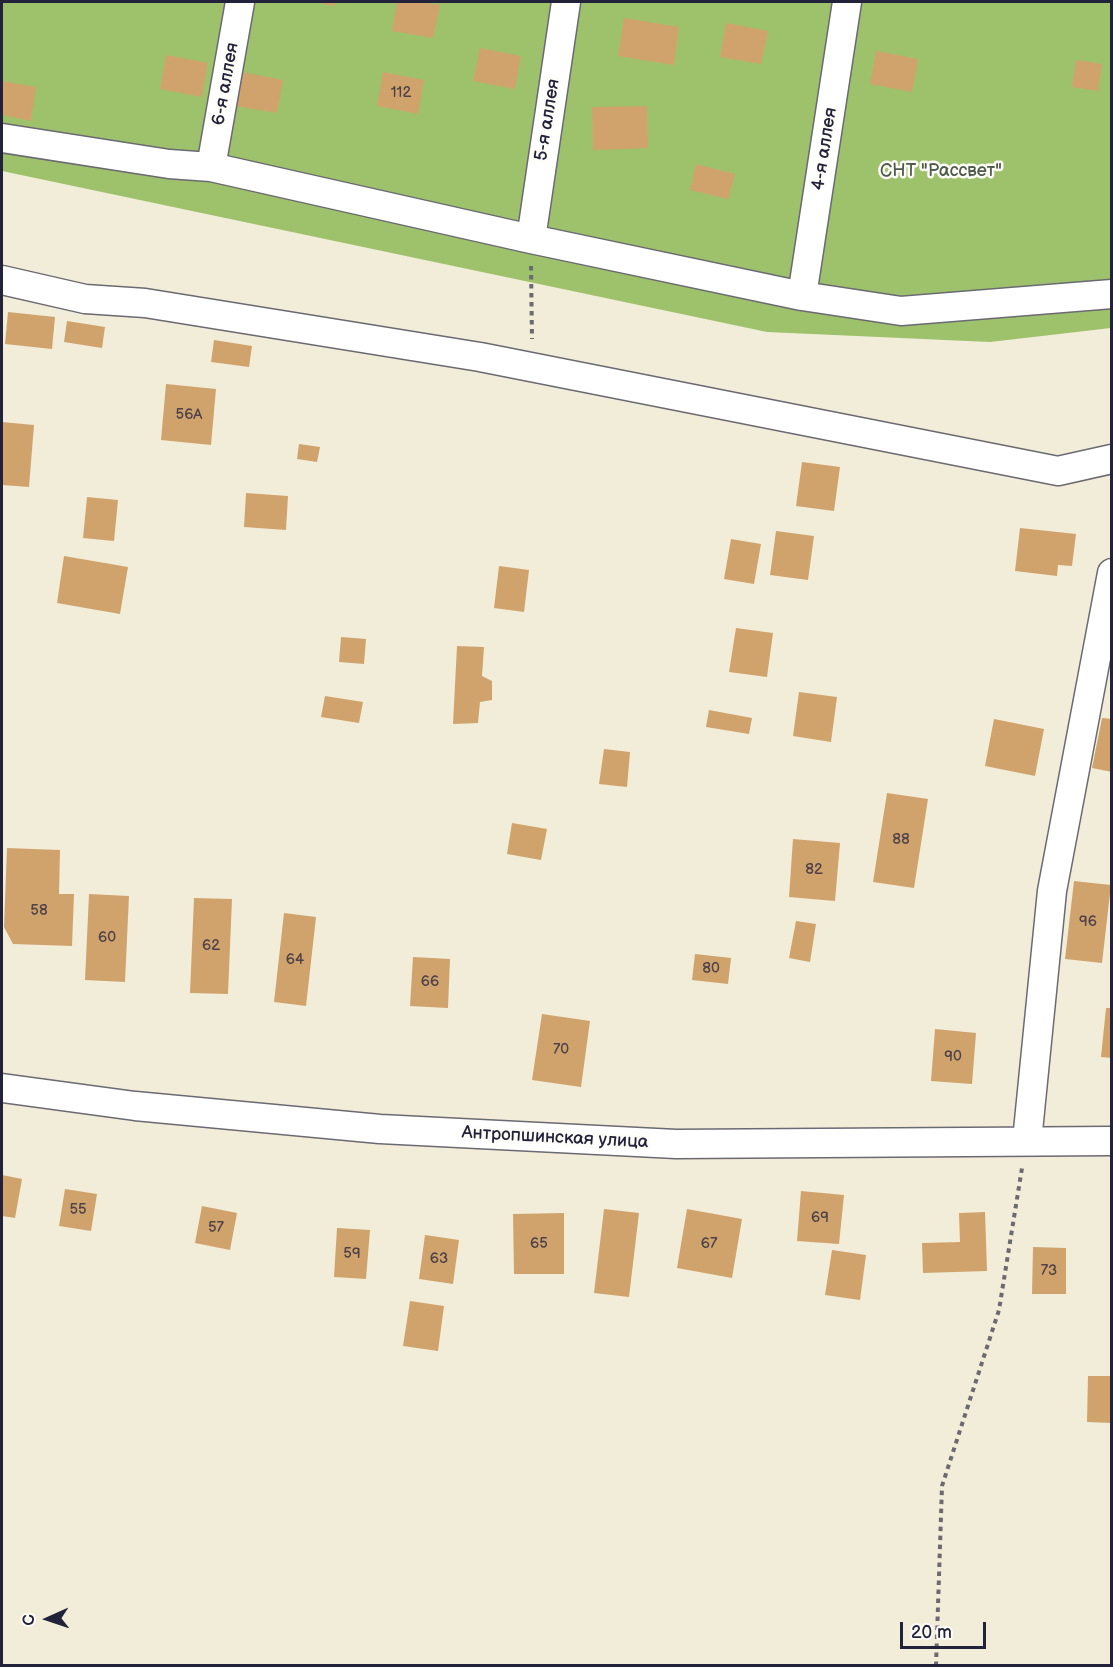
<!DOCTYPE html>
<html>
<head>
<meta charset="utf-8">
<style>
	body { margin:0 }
	#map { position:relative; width:1113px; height:1667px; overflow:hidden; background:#f2edd8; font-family:"Balsamiq Sans",sans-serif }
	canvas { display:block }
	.frame { position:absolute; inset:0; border:3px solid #22223b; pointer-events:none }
	.north { position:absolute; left:18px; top:1589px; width:60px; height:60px; -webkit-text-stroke:4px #fdfcf7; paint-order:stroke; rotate:267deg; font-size:16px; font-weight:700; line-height:24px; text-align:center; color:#22223b }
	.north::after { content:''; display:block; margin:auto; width:21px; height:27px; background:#22223b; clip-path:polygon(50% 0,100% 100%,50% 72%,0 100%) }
	.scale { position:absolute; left:900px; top:1622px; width:86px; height:27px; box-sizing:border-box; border:3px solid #22223b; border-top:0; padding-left:8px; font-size:18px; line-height:21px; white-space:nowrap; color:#22223b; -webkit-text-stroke:4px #fdfcf7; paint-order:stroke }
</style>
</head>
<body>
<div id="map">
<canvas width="1113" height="1667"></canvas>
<div class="frame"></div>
<div class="north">С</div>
<div class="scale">20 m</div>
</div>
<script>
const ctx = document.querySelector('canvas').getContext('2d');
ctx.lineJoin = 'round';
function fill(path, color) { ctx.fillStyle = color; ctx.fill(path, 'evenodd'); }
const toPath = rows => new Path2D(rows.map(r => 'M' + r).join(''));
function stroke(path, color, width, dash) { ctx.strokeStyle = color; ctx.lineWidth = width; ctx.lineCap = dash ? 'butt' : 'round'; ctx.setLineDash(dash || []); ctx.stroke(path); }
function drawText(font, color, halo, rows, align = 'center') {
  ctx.font = font + ' "Balsamiq Sans",sans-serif'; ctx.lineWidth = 5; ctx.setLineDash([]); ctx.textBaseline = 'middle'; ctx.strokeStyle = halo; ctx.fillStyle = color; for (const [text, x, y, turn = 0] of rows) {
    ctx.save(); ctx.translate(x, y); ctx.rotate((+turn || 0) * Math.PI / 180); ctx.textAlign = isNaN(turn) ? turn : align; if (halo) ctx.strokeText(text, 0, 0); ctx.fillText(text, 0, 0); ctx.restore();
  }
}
const green = toPath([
	[2,2,1111,2,1111,328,990,342,767,332,2,171]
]);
const building = toPath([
	[316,2,336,2,335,6],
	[397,2,421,2,440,5,433,38,392,31],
	[624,18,679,27,674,65,618,56],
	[726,23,768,31,761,64,720,57],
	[480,48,521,56,515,89,473,81],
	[876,51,918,59,912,92,870,84],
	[166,55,208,63,202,97,160,89],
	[1076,60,1102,64,1098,91,1072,87],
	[242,72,283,80,277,113,235,106],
	[383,72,424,80,418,114,377,106],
	[2,81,36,87,31,121,2,115],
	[647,106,648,148,593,150,592,107],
	[696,164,735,174,728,199,690,190],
	[8,312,55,317,52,349,5,344],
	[67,321,105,327,102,348,64,342],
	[214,340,252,346,249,367,211,362],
	[166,384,216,389,211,445,161,440],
	[2,422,34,425,29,487,2,485],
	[299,444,320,447,317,462,297,459],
	[802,462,840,467,834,511,796,506],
	[246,493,288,496,286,530,244,527],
	[87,497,118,500,114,541,83,538],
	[1020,528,1076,534,1072,566,1058,565,1057,576,1015,571],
	[776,531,814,536,808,580,770,575],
	[731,539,761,544,754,584,724,579],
	[64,556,128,567,120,614,57,603],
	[499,566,529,570,524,612,494,608],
	[736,628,773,633,767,677,729,672],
	[341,637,366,639,364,664,339,662],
	[457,646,484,647,482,676,492,681,492,700,480,702,478,723,453,724],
	[799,692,837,697,831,742,793,736],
	[325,696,363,702,359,723,321,717],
	[709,710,752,718,749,734,706,727],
	[1102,718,1112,719,1112,772,1092,768],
	[994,719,1044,729,1035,776,985,766],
	[604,749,630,752,627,787,599,784],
	[887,793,928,799,914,888,873,882],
	[512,823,547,829,541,860,507,854],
	[793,839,840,843,835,901,789,897],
	[7,848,60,850,59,894,74,894,72,946,13,944,4,927],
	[1074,881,1111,885,1102,963,1065,959],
	[89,894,129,896,125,982,85,980],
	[194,898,232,899,228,994,190,993],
	[284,913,316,917,306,1006,274,1002],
	[796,921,816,924,810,962,789,958],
	[695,954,731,958,728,984,692,980],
	[413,957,450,959,448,1008,410,1006],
	[1106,1008,1112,1008,1112,1058,1101,1057],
	[542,1014,590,1021,581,1087,532,1080],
	[935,1029,976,1033,972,1084,931,1081],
	[2,1175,22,1179,15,1218,2,1216],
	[65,1189,97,1194,91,1231,59,1226],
	[801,1191,844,1195,839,1244,797,1241],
	[202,1206,237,1213,230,1250,195,1243],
	[604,1209,639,1213,629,1297,594,1293],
	[687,1209,742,1219,732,1278,677,1268],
	[985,1212,987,1271,923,1273,922,1243,960,1242,959,1213],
	[564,1213,564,1274,514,1274,513,1214],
	[337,1228,370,1230,366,1279,334,1277],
	[425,1235,459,1240,453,1284,419,1279],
	[1033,1247,1066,1248,1066,1294,1032,1294],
	[832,1250,866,1255,860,1300,825,1295],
	[410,1301,444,1306,438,1351,403,1346],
	[1088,1376,1112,1376,1112,1423,1087,1422]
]);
const path = toPath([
	[531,266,532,339],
	[936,1666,942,1486,999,1310,1022,1168]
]);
const minor = toPath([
	[2,138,169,164,211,167,531,239,802,296,901,311,1112,294],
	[211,167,240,2],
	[531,239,566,2],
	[2,280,85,299,145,303,480,357,1058,471,1112,459],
	[802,296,847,2],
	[2,1088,135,1106,380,1129,676,1144,1112,1141],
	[1027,1141,1052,891,1112,573]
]);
const numberNames = [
	["112",401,93],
	["56А",189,415],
	["88",901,840],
	["82",814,870],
	["58",39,911],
	["96",1088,922],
	["60",107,938],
	["62",211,946],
	["64",295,960],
	["80",711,969],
	["66",430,982],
	["70",561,1050],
	["90",953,1057],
	["55",78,1210],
	["69",820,1218],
	["57",216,1228],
	["65",539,1244],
	["67",709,1244],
	["59",352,1254],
	["63",439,1259],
	["73",1049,1271]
];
const streetNames = [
	["6-я аллея",226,84,-80],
	["5-я аллея",548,120,-81],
	["4-я аллея",825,149,-81],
	["Антропшинская улица",555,1138,3]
];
const parkNames = [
	["СНТ \"Рассвет\"",941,171]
];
fill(green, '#9ec26c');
fill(building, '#d0a36d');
stroke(minor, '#6b6972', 31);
stroke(path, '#6b6972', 4, [4.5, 4.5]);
stroke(minor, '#fff', 28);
drawText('15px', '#4e4248', null, numberNames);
drawText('18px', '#22223b', '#fdfcf7', streetNames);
drawText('18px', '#4d5a4c', '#fdfcf7', parkNames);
</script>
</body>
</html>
